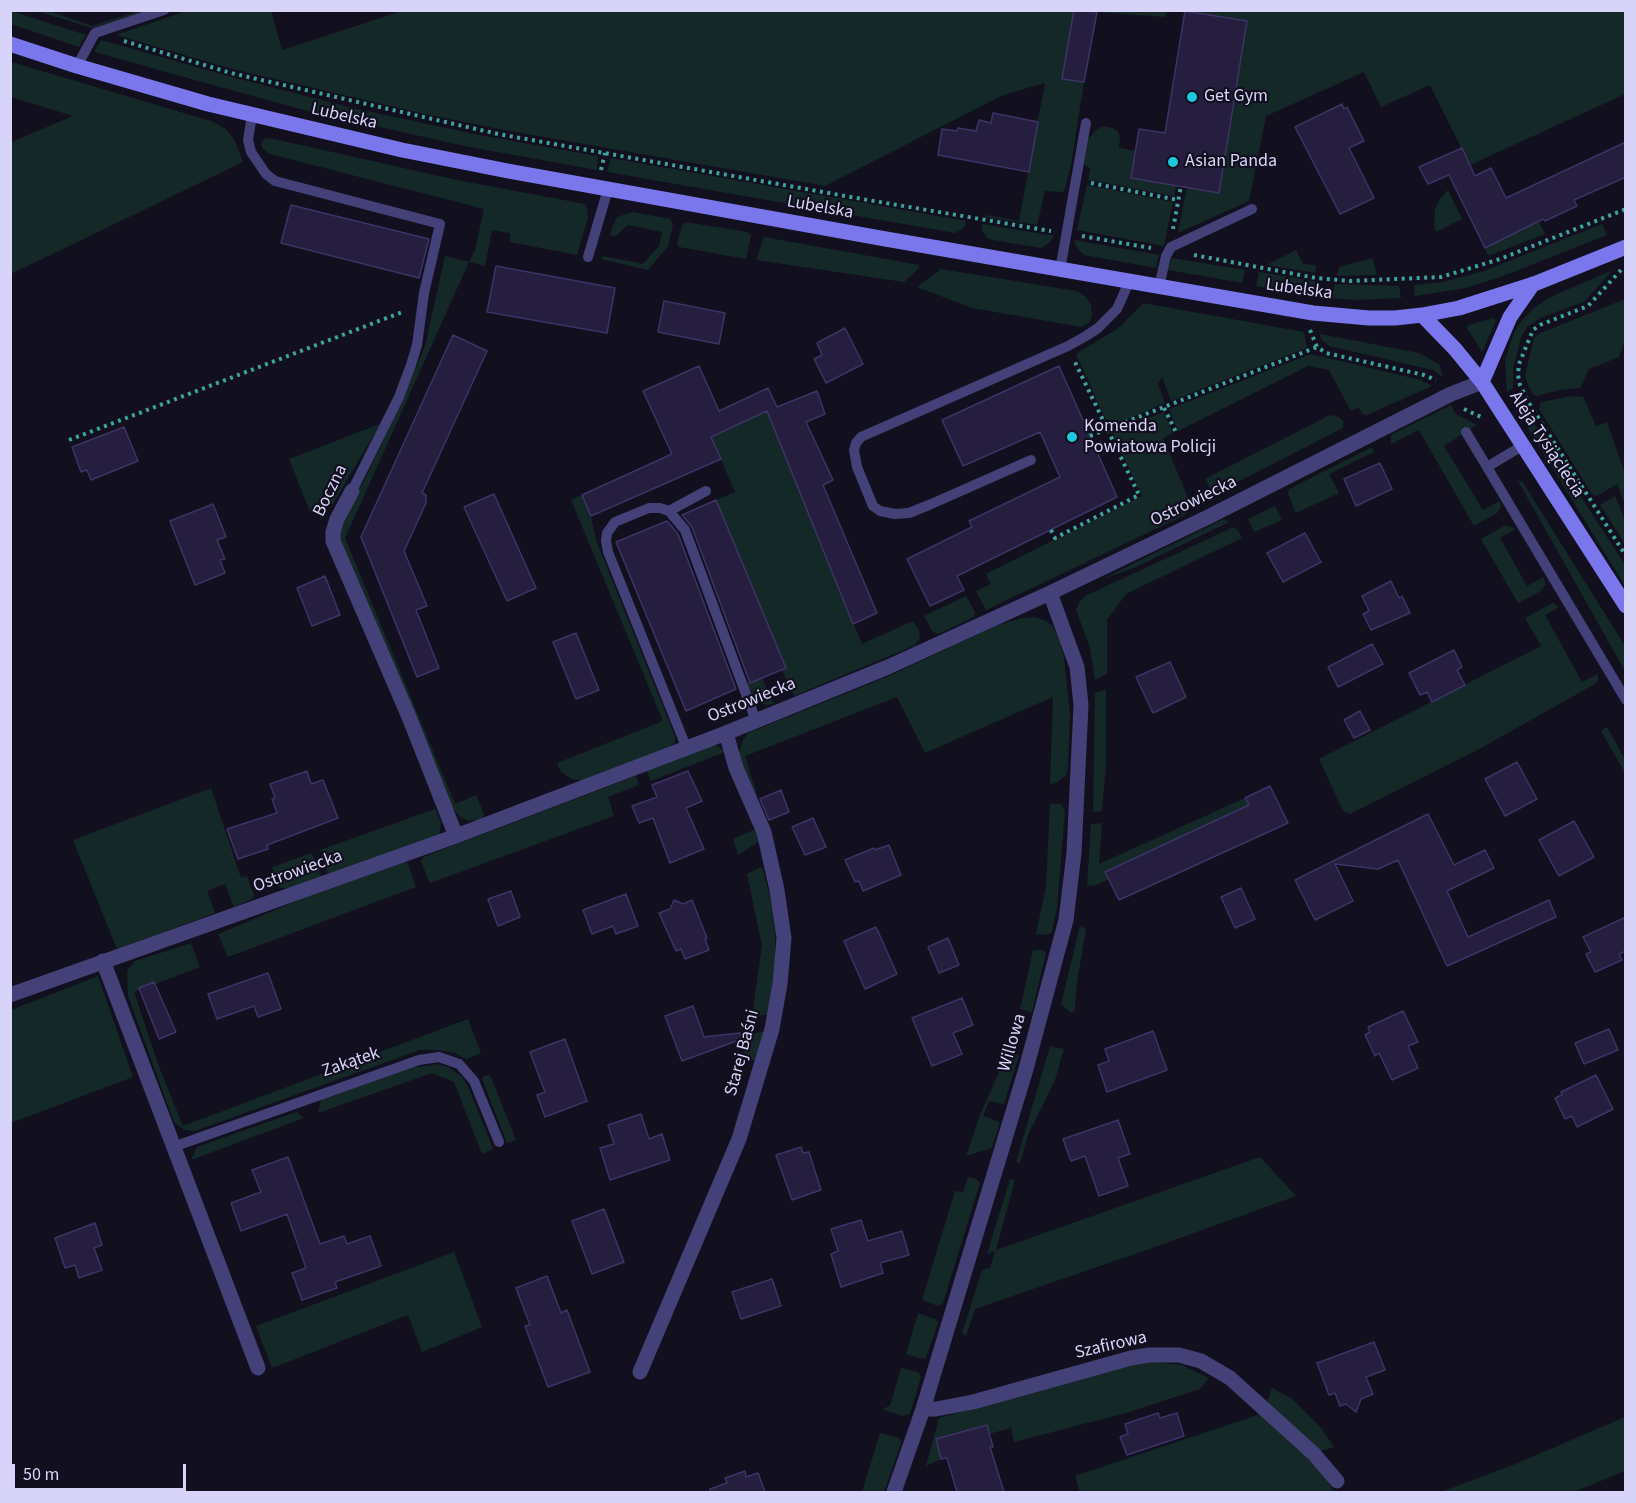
<!DOCTYPE html>
<html>
<head>
<meta charset="utf-8">
<style>
	body { margin:0 }
	#map { position:relative; width:1636px; height:1503px; overflow:hidden; background:#12101f; font-family:"Source Sans 3",sans-serif }
	canvas { display:block }
	.frame { position:absolute; inset:0; border:12px solid #d8d4f9; pointer-events:none }
	.scale { position:absolute; left:12px; top:1464px; width:174px; height:27px; box-sizing:border-box; border:3px solid #d8d4f9; border-top:0; padding-left:8px; font-size:18px; line-height:21px; white-space:nowrap; color:#d8d4f9; -webkit-text-stroke:4px #12101f; paint-order:stroke }
</style>
</head>
<body>
<div id="map">
<canvas width="1636" height="1503"></canvas>
<div class="frame"></div>
<div class="scale">50 m</div>
</div>
<script>
const ctx = document.querySelector('canvas').getContext('2d');
ctx.lineJoin = 'round';
function fill(path, color) { ctx.fillStyle = color; ctx.fill(path, 'evenodd'); }
const toPath = rows => new Path2D(rows.map(r => 'M' + r).join(''));
function stroke(path, color, width, dash) { ctx.strokeStyle = color; ctx.lineWidth = width; ctx.lineCap = dash ? 'butt' : 'round'; ctx.setLineDash(dash || []); ctx.stroke(path); }
function drawText(font, color, halo, rows, align = 'center') {
  ctx.font = font + ' "Source Sans 3",sans-serif'; ctx.lineWidth = 4.5; ctx.setLineDash([]); ctx.textBaseline = 'middle'; ctx.strokeStyle = halo; ctx.fillStyle = color; for (const [text, x, y, turn = 0] of rows) {
    ctx.save(); ctx.translate(x, y); ctx.rotate((+turn || 0) * Math.PI / 180); ctx.textAlign = isNaN(turn) ? turn : align; if (halo) ctx.strokeText(text, 0, 0); ctx.fillText(text, 0, 0); ctx.restore();
  }
}
const green = toPath([
	[189,10,271,11,282,50,402,11,1074,11,1062,79,1084,82,1071,165,1064,192,1045,191,1037,225,985,217,986,215,1019,221,1045,83,1003,95,825,186,504,130,425,114,232,69,116,35],
	[11,11,86,35,79,47,11,24],
	[37,11,49,11,92,26,139,11,145,11,92,28],
	[1086,11,1167,11,1165,17],
	[1185,11,1625,11,1625,94,1470,165,1430,85,1381,107,1364,72,1266,116,1249,201,1178,233,1187,187,1219,192,1247,21],
	[101,40,232,77,353,108,479,135,598,156,597,170,464,146,296,108,94,52],
	[11,62,211,121,226,129,235,141,243,162,11,274,11,142,73,116,11,97],
	[1104,126,1113,128,1118,132,1120,139,1119,148,1136,151,1176,185,1174,196,1088,180,1090,168,1084,164,1088,140,1097,129],
	[270,138,457,180,585,204,587,209,588,218,577,255,510,242,510,233,492,230,485,266,469,262,345,538,455,804,476,795,484,814,482,818,478,820,468,821,460,817,451,806,340,544,339,534,343,519,364,481,403,399,425,346,445,256,469,262,475,250,484,209,270,154,263,149,261,144,264,139],
	[611,158,966,221,964,228,955,233,607,172],
	[1087,185,1173,202,1164,246,1077,230],
	[1523,189,1545,234,1488,256,1485,248,1506,198],
	[1448,190,1462,219,1436,232,1434,224,1435,210,1440,199],
	[633,212,670,219,673,224,668,246,648,270,601,259,603,256,643,264,659,246,662,232,628,225,616,236,609,235,617,217],
	[686,222,747,232,751,235,746,259,679,247,677,244,682,225],
	[982,224,1054,236,1049,243,1041,248,988,239,982,230],
	[1602,224,1607,235,1503,276,1466,288,1415,296,1414,285,1443,282,1484,271],
	[764,237,919,265,919,268,904,282,756,260],
	[1074,240,1159,255,1156,268,1084,255,1076,246],
	[1296,250,1303,264,1316,265,1315,273,1267,265],
	[1172,258,1245,270,1242,283,1168,270],
	[1373,258,1377,275,1337,276,1339,267],
	[941,269,1077,291,1086,297,1091,305,1092,316,1089,323,1082,327,972,308,917,287],
	[1613,270,1585,301,1541,318,1528,326,1522,335,1513,369,1513,388,1507,392,1505,360,1514,333,1522,320,1534,308,1550,297],
	[1259,272,1319,282,1311,295,1256,286],
	[1335,284,1399,286,1401,298,1355,300,1331,298],
	[1625,299,1625,340,1619,357,1589,369,1580,388,1560,390,1536,396,1533,394,1529,388,1525,375,1534,338,1538,334],
	[1143,303,1304,332,1307,348,1171,401,1162,377,1158,384,1165,403,1109,427,1076,354,1120,327],
	[1494,318,1496,321,1482,352,1467,328,1468,325],
	[1320,334,1419,353,1439,364,1443,377,1433,370,1329,346,1321,339],
	[1311,354,1421,380,1432,386,1367,415,1362,414,1359,407,1351,411,1329,370,1308,366,1178,431,1169,409],
	[1572,396,1583,397,1596,426,1607,422,1625,474,1625,505,1617,484,1597,496,1592,494,1539,409,1541,402],
	[1451,405,1456,414,1477,425,1444,446,1483,510,1500,501,1501,507,1497,513,1474,526,1419,430,1391,444,1391,435],
	[767,411,862,644,913,621,919,631,920,638,915,645,899,652,794,696,782,670,786,668,716,500,735,492,711,437],
	[1164,412,1173,433,1163,438,1189,500,1188,510,1185,515,986,610,976,591,991,584,986,574,1142,496,1112,432],
	[1330,415,1339,417,1343,421,1343,428,1216,493,1212,492,1205,479],
	[1525,415,1529,416,1625,565,1625,586,1521,417],
	[380,424,333,504,310,512,289,459],
	[1370,448,1373,448,1374,452,1329,474,1339,493,1296,513,1288,494,1289,489],
	[1518,481,1522,481,1625,646,1625,671],
	[582,495,591,516,596,540,675,736,675,742,670,747,583,781,572,779,561,772,557,763,663,721,571,500],
	[1615,496,1625,520,1625,544,1600,505],
	[1275,506,1282,520,1254,532,1248,519],
	[1224,519,1229,522,1134,568,1100,580],
	[1506,525,1516,529,1500,538,1527,586,1544,577,1545,585,1541,591,1518,603,1481,539],
	[1234,527,1238,530,1242,538,1126,594,1107,620,1107,674,1095,680,1090,648,1076,610,1080,601,1087,595],
	[966,596,975,612,974,617,938,634,932,631,924,616],
	[1553,603,1559,607,1545,615,1582,682,1598,674,1598,680,1595,684,1481,748,1350,814,1343,811,1319,759,1541,646,1525,618],
	[1033,617,1044,620,1052,625,1059,639,1064,657,1070,715,1068,767,1067,774,1059,781,1050,785,1053,697,925,753,897,697,745,756,758,799,741,765,739,753,743,740,748,733,889,676,998,625,1022,618],
	[762,678,774,704,766,705,757,702,749,693,744,683],
	[1106,689,1106,765,1102,811,1093,812,1095,693],
	[1607,727,1625,760,1624,771,1601,731],
	[712,745,718,746,725,752,651,781,647,771],
	[636,776,639,785,608,797,614,816,430,883,421,862,423,857],
	[211,788,241,878,247,876,254,895,252,899,234,907,225,884,207,891,215,913,117,949,73,840],
	[1245,798,1249,805,1097,885,1087,886,1091,824,1102,823,1099,864],
	[1050,804,1061,804,1065,811,1057,908,1052,932,1047,935,1036,934,1046,887],
	[435,809,441,822,439,834,433,837,328,875,320,850],
	[756,829,759,838,758,842,738,855,733,839],
	[312,853,321,877,288,889,279,887,272,867],
	[404,861,408,864,416,887,228,957,218,934,311,895],
	[762,867,771,900,775,934,775,965,769,1014,752,1017,762,945,747,874],
	[1080,926,1086,929,1077,982,1075,1008,1074,1012,1070,1012,1061,1004],
	[191,943,200,967,134,992,159,1067,183,1126,468,1019,481,1053,466,1059,455,1053,436,1050,420,1050,195,1131,184,1130,174,1122,128,996,127,971,135,961],
	[1033,950,1043,950,1046,953,1032,1012,1020,1009],
	[98,976,133,1077,11,1123,11,1010],
	[764,1031,757,1059,741,1062,749,1035],
	[1050,1046,1064,1049,1055,1080,1028,1135,1020,1163,1016,1162],
	[1008,1052,1019,1055,1004,1104,989,1101,983,1116,1000,1122,992,1148,966,1156,980,1115],
	[438,1064,450,1068,462,1077,469,1088,493,1149,482,1154,454,1082,432,1073,318,1113,321,1100,411,1068],
	[490,1075,516,1140,507,1143,482,1079,484,1076],
	[296,1112,304,1118,191,1160,197,1147],
	[1260,1157,1296,1196,1155,1247,975,1309,966,1336,962,1333,982,1270,990,1268,995,1251,987,1254,1010,1179,1015,1180,996,1250],
	[968,1177,976,1179,980,1183,943,1303,938,1306,922,1300,955,1191,963,1192],
	[454,1252,482,1327,422,1352,408,1315,272,1368,256,1326],
	[918,1313,935,1319,938,1323,926,1358,922,1359,906,1354],
	[1152,1362,1182,1365,1209,1378,1200,1389,1126,1413,1014,1442,1011,1428,989,1434,987,1425,936,1439,941,1459,926,1466,939,1418,1133,1365],
	[901,1368,918,1372,921,1377,910,1414,902,1416,882,1409,890,1406],
	[1272,1388,1291,1398,1321,1428,1334,1447,1321,1451,1267,1403],
	[1261,1414,1301,1449,1324,1475,1333,1491,1329,1492,1080,1492,1075,1476],
	[1625,1417,1625,1471,1574,1492,1441,1492,1513,1465],
	[880,1433,899,1438,901,1443,884,1492,862,1492]
]);
const building = toPath([
	[1074,10,1097,12,1084,82,1062,79,1074,10],
	[1185,11,1247,21,1219,193,1131,178,1139,129,1165,133,1185,11],
	[1342,104,1344,109,1347,107,1364,141,1349,148,1374,198,1340,214,1295,127,1342,104],
	[993,113,1038,122,1029,172,938,155,942,129,957,131,958,128,976,131,979,120,991,123,993,113],
	[1626,142,1626,177,1574,200,1577,206,1545,221,1543,219,1485,248,1449,175,1428,184,1419,167,1462,148,1475,176,1491,168,1506,198,1626,142],
	[291,205,429,239,419,278,281,243,291,205],
	[496,266,615,288,607,333,487,312,496,266],
	[664,301,725,313,719,344,658,332,664,301],
	[845,328,863,364,826,383,814,359,822,355,817,343,845,328],
	[453,335,487,351,422,493,426,495,426,503,404,551,427,606,416,610,439,668,417,677,361,537,453,335],
	[699,366,719,411,768,388,777,407,817,391,825,414,806,422,833,480,823,485,877,613,853,624,767,411,711,437,721,459,591,516,582,495,672,454,643,391,699,366],
	[1059,366,1117,497,957,576,964,590,930,606,907,559,972,527,969,521,1060,477,1040,432,963,466,942,420,1059,366],
	[124,427,138,461,91,480,87,470,81,472,72,447,124,427],
	[1380,463,1392,489,1356,506,1344,479,1380,463],
	[494,494,536,588,507,601,464,507,494,494],
	[716,500,786,668,750,683,692,527,682,515,716,500],
	[213,504,226,537,217,540,225,559,220,560,225,573,195,585,170,521,213,504],
	[667,521,678,534,736,689,686,711,616,542,667,521],
	[1305,533,1321,562,1283,582,1267,553,1305,533],
	[325,576,340,615,312,626,297,588,325,576],
	[1391,581,1399,598,1402,596,1410,613,1371,630,1363,614,1369,611,1362,596,1391,581],
	[576,633,599,690,576,699,553,642,576,633],
	[1372,644,1383,664,1338,687,1328,667,1372,644],
	[1454,650,1462,667,1457,670,1465,685,1432,702,1427,692,1420,695,1409,673,1454,650],
	[1170,662,1186,697,1153,713,1136,677,1170,662],
	[1360,711,1370,730,1354,738,1344,720,1360,711],
	[1517,762,1537,799,1505,816,1485,779,1517,762],
	[307,771,311,784,323,780,338,818,267,845,268,849,238,859,227,829,277,813,272,799,275,798,270,784,307,771],
	[688,771,702,801,686,808,704,849,670,863,653,818,639,823,632,806,657,797,652,785,688,771],
	[1270,786,1288,823,1119,900,1105,872,1249,805,1245,798,1270,786],
	[781,790,789,812,769,820,760,799,781,790],
	[1428,814,1454,865,1485,850,1494,868,1447,891,1468,937,1549,900,1556,917,1447,966,1398,860,1378,869,1335,864,1353,901,1315,920,1295,880,1428,814],
	[813,818,826,847,805,855,792,827,813,818],
	[1574,821,1594,857,1559,876,1539,840,1574,821],
	[889,845,901,875,863,891,859,881,855,882,845,860,874,848,875,850,889,845],
	[1241,888,1255,919,1235,928,1221,897,1241,888],
	[511,891,520,917,498,926,488,899,511,891],
	[626,894,638,926,616,934,613,926,592,934,583,910,626,894],
	[674,900,683,904,692,900,707,938,705,939,709,950,685,959,681,949,676,951,659,913,670,909,674,900],
	[1626,917,1626,951,1619,954,1622,960,1595,972,1586,954,1591,952,1583,937,1626,917],
	[876,927,897,974,865,989,844,941,876,927],
	[948,938,959,965,939,973,928,947,948,938],
	[268,973,281,1009,258,1017,254,1006,217,1019,208,994,268,973],
	[154,982,176,1032,159,1039,139,988,154,982],
	[962,998,973,1025,953,1033,962,1054,932,1066,912,1018,962,998],
	[693,1006,704,1037,740,1033,742,1039,682,1061,665,1016,693,1006],
	[1403,1011,1418,1042,1408,1046,1418,1068,1392,1080,1379,1053,1375,1056,1365,1035,1370,1032,1368,1027,1403,1011],
	[1609,1029,1618,1050,1584,1064,1575,1043,1609,1029],
	[1153,1031,1167,1070,1107,1092,1098,1065,1109,1061,1105,1049,1153,1031],
	[565,1039,587,1101,545,1117,537,1095,545,1092,530,1052,565,1039],
	[1596,1075,1613,1109,1577,1127,1572,1116,1565,1119,1555,1098,1562,1095,1561,1092,1596,1075],
	[641,1114,649,1139,662,1134,670,1160,610,1180,600,1148,614,1144,608,1125,641,1114],
	[1118,1120,1130,1154,1118,1158,1128,1186,1099,1196,1085,1156,1071,1161,1063,1139,1118,1120],
	[801,1147,803,1153,809,1152,821,1190,792,1200,776,1155,801,1147],
	[288,1157,320,1244,344,1236,347,1244,370,1236,381,1266,335,1282,337,1288,302,1300,292,1273,306,1268,287,1214,241,1231,231,1203,261,1192,252,1170,288,1157],
	[604,1209,624,1262,592,1274,572,1221,604,1209],
	[861,1220,868,1241,902,1231,909,1255,880,1263,883,1273,841,1287,831,1254,838,1251,831,1229,861,1220],
	[95,1223,102,1245,94,1248,102,1270,79,1278,75,1265,65,1268,55,1238,95,1223],
	[547,1276,561,1313,567,1310,590,1372,548,1387,525,1326,530,1325,516,1288,547,1276],
	[772,1279,781,1306,741,1319,732,1292,772,1279],
	[1374,1342,1385,1370,1366,1377,1373,1394,1361,1399,1356,1412,1346,1404,1340,1406,1335,1393,1329,1395,1317,1363,1374,1342],
	[1158,1413,1160,1418,1177,1413,1184,1436,1127,1455,1120,1437,1128,1434,1125,1424,1158,1413],
	[987,1425,993,1447,990,1447,1004,1492,957,1492,947,1458,941,1459,936,1439,987,1425],
	[745,1471,746,1477,758,1473,765,1492,710,1492,710,1489,727,1483,725,1478,745,1471]
]);
const path = toPath([
	[124,41,231,73,498,134,862,199,1051,231],
	[601,170,605,153],
	[1091,183,1178,200],
	[1173,229,1181,186],
	[1082,236,1151,248],
	[1194,255,1316,278,1350,281,1441,277,1500,259,1626,209],
	[1621,270,1588,306,1540,325,1533,330,1519,364,1518,375,1520,385,1529,403,1626,556],
	[1310,330,1317,347,1326,353,1424,375,1436,380],
	[1164,408,1176,432],
	[1464,409,1481,417],
	[1090,436,1317,347],
	[69,440,405,311],
	[1051,530,1055,538,1139,495,1074,360]
]);
const lane = toPath([
	[77,66,95,33,164,10],
	[252,115,248,140,251,152,266,174,275,181,440,224,424,293,417,345,411,365,399,397,352,491],
	[588,257,608,189],
	[1060,270,1086,123],
	[1159,287,1166,256,1171,247,1252,209],
	[1466,432,1487,467],
	[1522,446,1487,467,1626,700],
	[1031,460,929,505,909,513,895,514,880,511,873,506,857,467,854,450,856,443,861,437,1068,346,1086,336,1098,328,1117,309,1129,282],
	[669,511,706,491],
	[687,749,608,552,606,541,607,533,615,522,649,508,660,508,669,511,685,530,756,721],
	[173,1147,419,1060,439,1057,459,1064,474,1081,499,1142]
]);
const street = toPath([
	[352,491,337,519,333,532,333,541,409,717,456,836],
	[103,961,258,1368],
	[10,995,456,836,726,733,888,667,1050,593,1206,518,1451,394,1482,382],
	[640,1372,739,1139,772,1029,780,984,784,938,777,890,764,832,736,768,726,733],
	[923,1409,936,1409,973,1402,1131,1358,1149,1355,1179,1355,1201,1361,1230,1378,1314,1454,1337,1481],
	[894,1492,923,1409,1026,1069,1066,920,1074,853,1081,705,1077,667,1050,593]
]);
const secondary = toPath([
	[10,44,77,66,208,104,402,150,508,171,880,238,1313,313,1369,318,1395,318,1422,315,1459,308,1534,284,1626,247],
	[1422,315,1455,349,1482,382,1626,606],
	[1482,382,1510,317,1533,284]
]);
const markers = [
	[1192,97,6,"#1dc8dc"],
	[1173,162,6,"#1dc8dc"],
	[1072,437,6,"#1dc8dc"]
];
const poiNames = [
	["Get Gym",1204,97],
	["Asian Panda",1185,162],
	["Komenda",1084,427],
	["Powiatowa Policji",1084,448]
];
const streetNames = [
	["Lubelska",344,117,13],
	["Lubelska",820,208,10],
	["Lubelska",1299,290,8],
	["Aleja Tysiąclecia",1546,445,57],
	["Boczna",331,491,-64],
	["Ostrowiecka",1194,502,-26],
	["Ostrowiecka",752,701,-22],
	["Ostrowiecka",298,872,-20],
	["Willowa",1013,1043,-74],
	["Starej Baśni",743,1053,-75],
	["Zakątek",351,1063,-19],
	["Szafirowa",1111,1346,-13]
];
fill(green, '#142828');
fill(building, '#251e3e');
stroke(building, '#3d3367', 1.5);
stroke(path, '#3da49d', 4, [3, 4.5]);
stroke(lane, '#434178', 10);
stroke(street, '#434178', 15);
stroke(secondary, '#7a77ed', 15);
for (const [x, y, r, color] of markers) { const dot = new Path2D(); dot.arc(x, y, r, 0, 2 * Math.PI); ctx.fillStyle = color; ctx.fill(dot); stroke(dot, '#12101f', 2); }
drawText('18px', '#d8d4f9', '#12101f', poiNames, 'left');
drawText('18px', '#d8d4f9', '#12101f', streetNames);
</script>
</body>
</html>
